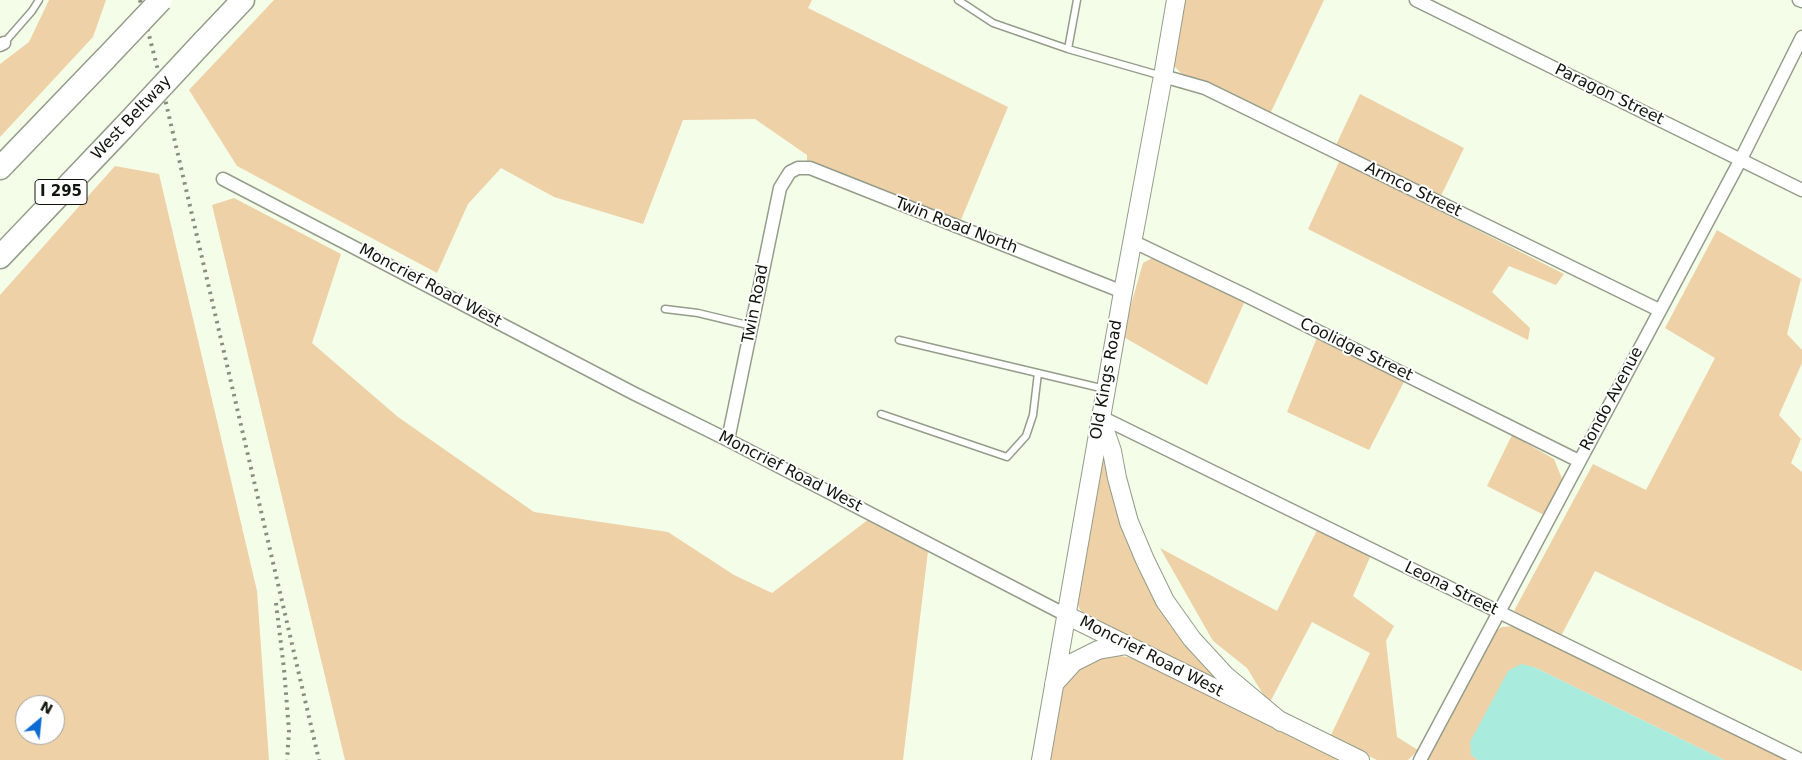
<!DOCTYPE html>
<html>
<head>
<meta charset="utf-8">
<style>
	body { margin:0 }
	#map { position:relative; width:1802px; height:760px; overflow:hidden; background:#f3fde8; font-family:"DejaVu Sans",sans-serif }
	canvas { display:block }
	.north { position:absolute; left:15px; top:695px; width:50px; height:50px; box-sizing:border-box; background:#fff; border:1px solid #a0a19f; border-radius:50%; rotate:28deg; font-size:14px; font-weight:700; line-height:20px; text-align:center; color:#12150e }
	.north::after { content:''; display:block; margin:auto; width:18px; height:22px; background:#0d6cd4; clip-path:polygon(50% 0,100% 100%,50% 72%,0 100%) }
</style>
</head>
<body>
<div id="map">
<canvas width="1802" height="760"></canvas>
<div class="north">N</div>
</div>
<script>
const ctx = document.querySelector('canvas').getContext('2d');
ctx.lineJoin = 'round';
function fill(path, color) { ctx.fillStyle = color; ctx.fill(path, 'evenodd'); }
const toPath = rows => new Path2D(rows.map(r => 'M' + r).join(''));
function stroke(path, color, width, dash) { ctx.strokeStyle = color; ctx.lineWidth = width; ctx.lineCap = dash ? 'butt' : 'round'; ctx.setLineDash(dash || []); ctx.stroke(path); }
function drawText(font, color, halo, rows, align = 'center') {
  ctx.font = font + ' "DejaVu Sans",sans-serif'; ctx.lineWidth = 4; ctx.setLineDash([]); ctx.textBaseline = 'middle'; ctx.strokeStyle = halo; ctx.fillStyle = color; for (const [text, x, y, turn = 0] of rows) {
    ctx.save(); ctx.translate(x, y); ctx.rotate((+turn || 0) * Math.PI / 180); ctx.textAlign = isNaN(turn) ? turn : align; if (halo) ctx.strokeText(text, 0, 0); ctx.fillText(text, 0, 0); ctx.restore();
  }
}
const green = toPath([
	[49,0,106,0,93,37,0,137,0,64,29,42],
	[274,0,812,0,808,8,1008,107,960,222,807,162,807,155,755,119,683,120,643,224,554,197,501,168,468,204,437,273,237,166,189,90],
	[1181,0,1324,0,1270,114,1181,73,1173,65],
	[1360,94,1464,148,1440,198,1335,147],
	[1340,160,1564,274,1556,285,1509,266,1492,292,1530,328,1528,340,1308,229],
	[115,166,159,174,257,591,269,760,0,760,0,295],
	[25,705,55,705,55,735,25,735],
	[234,198,341,254,312,343,398,417,534,512,668,532,734,575,772,593,869,519,928,551,903,760,345,760,212,205],
	[1717,230,1801,279,1787,334,1802,350,1802,363,1779,415,1801,439,1791,463,1802,472,1802,671,1595,571,1561,636,1514,611,1593,464,1646,490,1715,358,1665,328],
	[1154,257,1245,301,1207,385,1122,336,1143,263],
	[1318,335,1406,378,1369,450,1287,412],
	[1512,435,1554,459,1563,481,1544,515,1487,486],
	[1106,451,1124,527,1231,687,1086,617,1079,608,1076,596,1102,452],
	[1318,528,1371,555,1353,596,1394,626,1386,641,1397,737,1418,750,1408,760,1377,760,1330,737,1370,653,1312,622,1269,704,1247,668,1213,641,1160,548,1277,611],
	[1515,626,1790,760,1724,760,1534,667,1471,755,1478,760,1426,760,1494,632,1502,627],
	[1114,655,1139,659,1344,760,1049,760,1061,691,1073,673,1095,659]
]);
const water = toPath([
	[1521,664,1534,667,1724,760,1478,760,1471,755,1470,742,1508,671]
]);
const lane = toPath([
	[958,0,993,23,1068,49,1162,76],
	[4,43,32,11,39,0],
	[1068,49,1077,0],
	[665,309,698,313,752,326],
	[899,340,1105,389],
	[881,414,1007,457,1026,436,1033,415,1038,373]
]);
const street = toPath([
	[1416,0,1802,190],
	[1799,0,1802,1],
	[0,45,4,43],
	[1163,76,1205,88,1659,310],
	[223,179,633,393,728,440,1066,615],
	[1132,241,1245,295,1579,461],
	[1101,417,1801,760],
	[728,440,780,188,790,172,798,168,810,168,1123,292],
	[1420,760,1741,159,1802,37]
]);
const secondary = toPath([
	[1101,419,1112,451,1117,478,1129,522,1145,560,1165,601,1192,639,1226,676,1281,722],
	[1066,615,1360,760],
	[1054,684,1074,662,1098,650,1127,645],
	[1041,760,1123,292,1163,76,1176,0]
]);
const highway = toPath([
	[204,41,243,0],
	[0,168,106,58],
	[0,257,123,128]
]);
const rail = toPath([
	[140,0,162,86,319,760],
	[276,603,284,669,289,731,287,760]
]);
const highwayBridge = toPath([
	[106,58,161,0],
	[123,128,204,41]
]);
const shields = [
	[61,192,52]
];
const shieldNames = [
	["I 295",61,192]
];
const streetNames = [
	["Paragon Street",1609,95,26],
	["West Beltway",132,118,-47],
	["Armco Street",1413,190,26],
	["Twin Road North",956,226,21],
	["Moncrief Road West",430,286,28],
	["Twin Road",756,304,-79],
	["Coolidge Street",1356,350,26],
	["Old Kings Road",1107,380,-80],
	["Rondo Avenue",1612,399,-62],
	["Moncrief Road West",790,472,27],
	["Leona Street",1451,589,26],
	["Moncrief Road West",1151,657,27]
];
fill(green, '#eed1a7');
fill(water, '#a9ebdd');
stroke(lane, '#949d8a', 9);
stroke(street, '#949d8a', 15);
stroke(secondary, '#949d8a', 20);
stroke(highway, '#949d8a', 25);
stroke(lane, '#fff', 6);
stroke(street, '#fff', 12);
stroke(secondary, '#fff', 18);
stroke(highway, '#fff', 22);
stroke(rail, '#878e80', 4, [2.5, 5]);
stroke(highwayBridge, '#949d8a', 25, []);
stroke(highwayBridge, '#fff', 22);
for (const [x, y, w] of shields) { const box = new Path2D(); box.roundRect(x - w / 2, y - 12.5, w, 25, 4); ctx.fillStyle = '#fff'; ctx.fill(box); stroke(box, '#12150e', 1); }
drawText('bold 15px', '#12150e', null, shieldNames);
drawText('16px', '#12150e', '#fff', streetNames);
</script>
</body>
</html>
